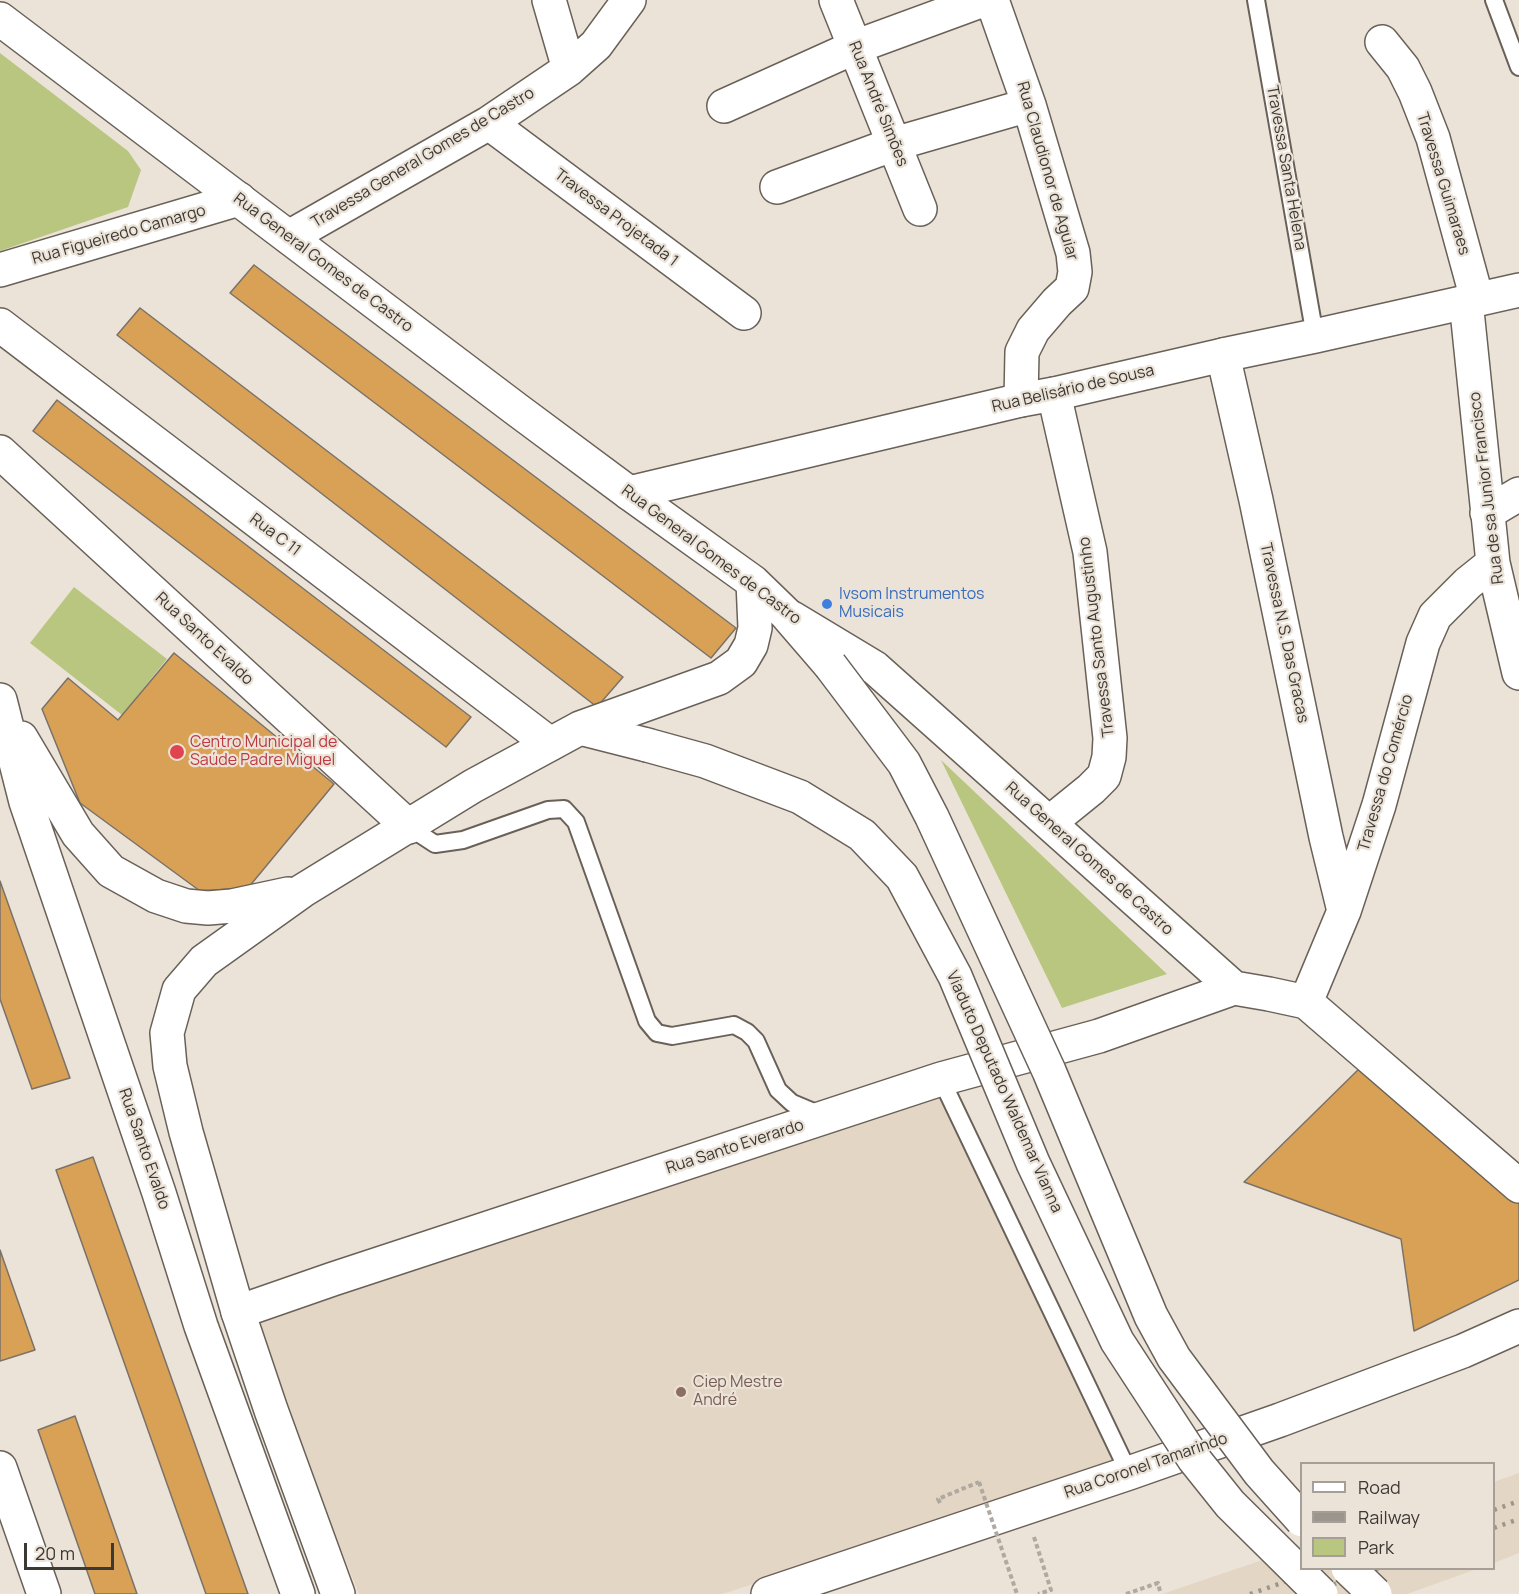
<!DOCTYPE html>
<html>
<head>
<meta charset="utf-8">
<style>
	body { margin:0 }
	#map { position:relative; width:1519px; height:1594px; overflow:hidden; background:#ece3d8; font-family:Manrope,sans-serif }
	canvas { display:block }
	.legend { position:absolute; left:1300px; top:1462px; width:195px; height:108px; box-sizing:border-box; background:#ece3d8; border:2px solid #a69f97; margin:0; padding:8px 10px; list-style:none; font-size:18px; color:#3c3935 }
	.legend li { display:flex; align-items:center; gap:12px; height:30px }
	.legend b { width:30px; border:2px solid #a69f97 }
	.scale { position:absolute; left:24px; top:1543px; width:90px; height:27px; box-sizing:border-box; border:3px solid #3c3935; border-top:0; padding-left:8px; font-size:18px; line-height:21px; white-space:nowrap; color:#3c3935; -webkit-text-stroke:4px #ece3d8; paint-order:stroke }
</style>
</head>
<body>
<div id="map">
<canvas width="1519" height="1594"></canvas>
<ul class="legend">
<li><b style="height:8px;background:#fff"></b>Road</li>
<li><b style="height:8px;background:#9c958e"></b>Railway</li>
<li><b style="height:16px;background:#b9c67f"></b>Park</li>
</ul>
<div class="scale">20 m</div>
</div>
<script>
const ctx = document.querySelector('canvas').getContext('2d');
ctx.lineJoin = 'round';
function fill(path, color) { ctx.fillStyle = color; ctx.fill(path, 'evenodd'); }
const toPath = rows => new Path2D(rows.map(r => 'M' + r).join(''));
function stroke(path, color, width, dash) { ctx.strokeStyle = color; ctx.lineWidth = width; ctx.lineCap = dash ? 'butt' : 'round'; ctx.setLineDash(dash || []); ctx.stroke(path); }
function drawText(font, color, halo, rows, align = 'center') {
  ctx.font = font + ' Manrope,sans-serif'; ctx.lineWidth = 4.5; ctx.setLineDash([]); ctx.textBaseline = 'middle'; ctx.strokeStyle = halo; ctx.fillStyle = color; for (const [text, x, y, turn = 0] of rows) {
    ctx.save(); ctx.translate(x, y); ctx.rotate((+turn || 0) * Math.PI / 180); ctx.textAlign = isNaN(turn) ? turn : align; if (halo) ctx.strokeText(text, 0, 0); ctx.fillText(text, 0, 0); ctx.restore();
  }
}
const built = toPath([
	[941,1079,1118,1470,722,1594,359,1594,247,1314],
	[1519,1473,1519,1553,1494,1563,1494,1482],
	[1301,1547,1302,1568,1477,1569,1407,1594,1162,1594]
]);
const green = toPath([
	[0,53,128,151,141,170,128,207,0,251],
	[74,587,167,659,122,715,30,643],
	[941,760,1167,974,1062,1008]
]);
const building = toPath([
	[254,265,736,628,711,658,230,293,254,265],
	[140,308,623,677,597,707,117,335,140,308],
	[57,400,471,717,446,747,33,431,57,400],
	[174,653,334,784,248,888,200,891,80,803,42,709,68,678,118,720,174,653],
	[0,881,70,1078,32,1089,0,999,0,881],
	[1364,1064,1519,1201,1519,1280,1414,1331,1401,1239,1244,1182,1364,1064],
	[93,1157,248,1594,206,1594,56,1170,93,1157],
	[0,1250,35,1350,0,1361,0,1250],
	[75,1416,137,1594,95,1594,38,1430,75,1416]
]);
const path = toPath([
	[940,1503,938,1499,979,1482],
	[1034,1537,1051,1590,1038,1594],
	[1126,1594,1158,1583,1160,1591]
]);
const service = toPath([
	[1256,0,1315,336],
	[1494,0,1519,67],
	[409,827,435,844,463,840,548,810,564,809,576,822,647,1021,657,1033,672,1036,734,1025,747,1032,756,1041,778,1090,792,1103,823,1116],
	[941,1079,1129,1473]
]);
const minor = toPath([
	[549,0,569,69],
	[836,0,920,209],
	[992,0,1029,105,1073,253,1075,272,1072,288,1057,302,1033,330,1022,352,1021,400],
	[1382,42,1403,68,1415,92,1433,138,1477,299],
	[724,106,855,47,983,0],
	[489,123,744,313],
	[777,187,894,144,1029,105],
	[289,237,489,123,569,69,596,45,629,0],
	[0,270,239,199],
	[1466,301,1493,563,1519,673],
	[0,325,550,744],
	[1223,355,1256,500,1326,837,1344,911],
	[0,452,409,827],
	[1487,513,1519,494],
	[792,618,875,668,1234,988,1269,994,1306,1002,1519,1186],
	[1049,823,1091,789,1104,776,1109,757,1110,738,1090,552,1054,394],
	[1306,1002,1344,911,1379,805,1423,643,1435,616,1468,583,1493,563],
	[238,1312,333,1279,941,1079,1099,1036,1234,988],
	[0,1468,44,1594],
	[768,1594,1129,1473,1280,1420,1463,1351,1519,1326]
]);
const tertiary = toPath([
	[629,493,1021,400,1054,394,1223,355,1315,336,1519,290]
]);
const secondary = toPath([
	[0,19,516,409,629,493,753,582,786,614,830,665],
	[0,700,26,802,159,1193,201,1326,298,1594],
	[580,728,647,745],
	[21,738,78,834,111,871,156,896,186,906,208,908,232,906,288,894],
	[338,1594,271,1410,238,1312,186,1132,170,1066,167,1033,179,990,204,961,302,891,473,786,580,728,719,678,741,662,751,645,755,628,753,582]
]);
const rail = toPath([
	[1494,1510,1519,1501],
	[1494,1528,1519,1519],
	[1250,1594,1324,1568],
	[1308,1594,1379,1568]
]);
const pathBridge = toPath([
	[979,1482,1017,1594]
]);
const secondaryBridge = toPath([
	[830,665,904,763,932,817,1049,1071,1151,1316,1174,1358,1259,1472,1302,1520],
	[647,745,705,761,800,797,862,835,902,877,955,976,1033,1163,1117,1341,1194,1459,1230,1504,1321,1594],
	[1348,1568,1375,1594]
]);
const markers = [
	[827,604,6,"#3f7fe0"],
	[177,752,8,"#e0444e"],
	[681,1392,6,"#8d6e63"]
];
const streetNames = [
	["Rua André Simões",878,104,68],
	["Travessa General Gomes de Castro",423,158,-31],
	["Travessa Santa Helena",1286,168,80],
	["Rua Claudionor de Aguiar",1047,171,74],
	["Travessa Guimaraes",1443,184,73],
	["Travessa Projetada 1",616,218,37],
	["Rua Figueiredo Camargo",119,235,-16],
	["Rua General Gomes de Castro",323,263,37],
	["Rua Belisário de Sousa",1073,389,-13],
	["Rua de sa Junior Francisco",1487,488,-97],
	["Rua C 11",275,535,37],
	["Rua General Gomes de Castro",711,555,37],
	["Travessa N.S. Das Gracas",1284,633,78],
	["Travessa Santo Augustinho",1097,637,-97],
	["Rua Santo Evaldo",204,639,43],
	["Travessa do Comércio",1386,773,-74],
	["Rua General Gomes de Castro",1089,859,42],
	["Viaduto Deputado Waldemar Vianna",1004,1092,66],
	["Rua Santo Everardo",735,1147,-18],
	["Rua Santo Evaldo",144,1149,71],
	["Rua Coronel Tamarindo",1146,1466,-19]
];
const shopNames = [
	["Ivsom Instrumentos",839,595],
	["Musicais",839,613]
];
const healthNames = [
	["Centro Municipal de",190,743],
	["Saúde Padre Miguel",190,761]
];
const educationNames = [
	["Ciep Mestre",693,1383],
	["André",693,1401]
];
fill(built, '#e4d6c5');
fill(green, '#b9c67f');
fill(building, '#d9a156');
stroke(building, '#7a7269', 1.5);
stroke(service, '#696158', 20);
stroke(minor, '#696158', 36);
stroke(tertiary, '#696158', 36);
stroke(secondary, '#696158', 36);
stroke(path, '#b0a9a0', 4, [4.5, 3]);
stroke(service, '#fff', 16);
stroke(minor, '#fff', 33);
stroke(tertiary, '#fff', 33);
stroke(secondary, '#fff', 33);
stroke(rail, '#9c958e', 4.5, [3, 6]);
stroke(secondaryBridge, '#696158', 36, []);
stroke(pathBridge, '#b0a9a0', 4, [4.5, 3]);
stroke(secondaryBridge, '#fff', 33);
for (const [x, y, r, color] of markers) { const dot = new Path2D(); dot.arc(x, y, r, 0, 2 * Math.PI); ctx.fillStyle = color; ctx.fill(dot); stroke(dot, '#ece3d8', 2); }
drawText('16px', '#3c3935', '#ece3d8', streetNames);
drawText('16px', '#366cbe', '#ece3d8', shopNames, 'left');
drawText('16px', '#be3a42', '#ece3d8', healthNames, 'left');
drawText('16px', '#785e54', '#ece3d8', educationNames, 'left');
</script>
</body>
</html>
